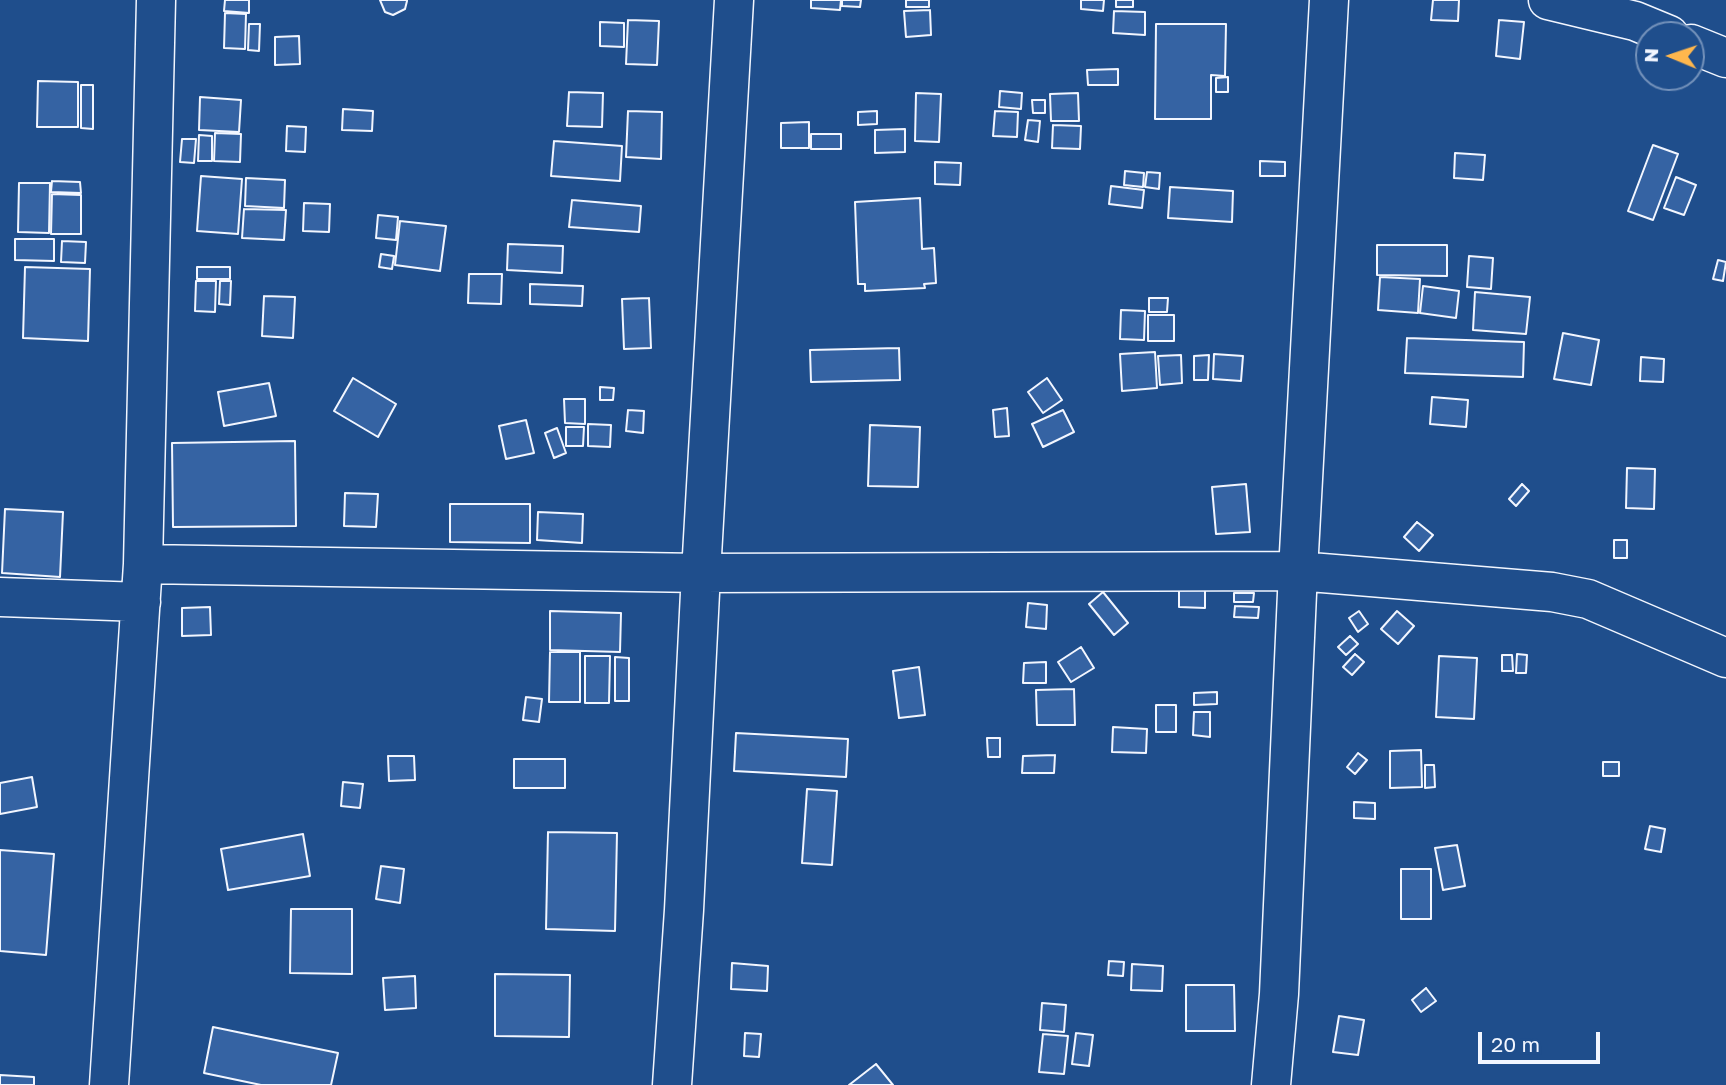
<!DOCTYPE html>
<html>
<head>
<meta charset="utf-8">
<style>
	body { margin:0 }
	#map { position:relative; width:1726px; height:1085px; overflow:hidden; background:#1f4e8c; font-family:"Golos Text",sans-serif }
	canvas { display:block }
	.north { position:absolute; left:1635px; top:21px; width:70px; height:70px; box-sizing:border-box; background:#1f4e8c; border:2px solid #7391ba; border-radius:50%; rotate:272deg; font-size:19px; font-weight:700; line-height:28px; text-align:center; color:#f2f6ff }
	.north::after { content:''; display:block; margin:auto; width:24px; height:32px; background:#ffb74d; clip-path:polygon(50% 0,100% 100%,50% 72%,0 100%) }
	.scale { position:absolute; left:1478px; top:1032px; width:122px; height:32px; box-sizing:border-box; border:4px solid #f2f6ff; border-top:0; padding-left:9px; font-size:21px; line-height:24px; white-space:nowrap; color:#f2f6ff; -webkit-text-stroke:5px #1f4e8c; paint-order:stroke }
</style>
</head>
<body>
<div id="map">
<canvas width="1726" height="1085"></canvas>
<div class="north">N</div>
<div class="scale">20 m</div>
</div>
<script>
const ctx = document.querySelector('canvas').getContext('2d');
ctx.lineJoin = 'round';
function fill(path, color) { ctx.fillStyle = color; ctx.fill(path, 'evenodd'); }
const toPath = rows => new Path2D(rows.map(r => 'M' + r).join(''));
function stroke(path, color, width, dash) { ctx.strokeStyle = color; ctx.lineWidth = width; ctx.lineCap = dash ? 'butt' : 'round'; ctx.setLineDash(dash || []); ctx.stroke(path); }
const building = toPath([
	[225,0,249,0,249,13,224,11,225,0],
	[380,0,407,0,407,1,405,9,393,15,385,12,380,0],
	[811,0,841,0,840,10,811,8,811,0],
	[842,0,861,0,860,7,842,6,842,0],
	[906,0,929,0,929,7,906,7,906,0],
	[1081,0,1104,0,1103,11,1081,9,1081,0],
	[1116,0,1133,0,1133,7,1116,7,1116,0],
	[1433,0,1459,0,1458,21,1431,20,1433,0],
	[930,10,931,35,906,37,904,11,930,10],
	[1114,11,1145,12,1145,35,1113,33,1114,11],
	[225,13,246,14,245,49,224,48,225,13],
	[628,20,659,21,657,65,626,64,628,20],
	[1499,20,1524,22,1520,59,1496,56,1499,20],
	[600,22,624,23,624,47,600,46,600,22],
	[249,24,260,24,259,51,248,50,249,24],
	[1156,24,1226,24,1225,76,1211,75,1211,119,1155,119,1156,24],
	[299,36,300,64,275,65,275,37,299,36],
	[1118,69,1118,85,1088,85,1087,70,1118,69],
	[1228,77,1228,92,1216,92,1216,78,1228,77],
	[38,81,78,82,78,127,37,127,38,81],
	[81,85,93,85,93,129,81,128,81,85],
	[1000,91,1022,93,1021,109,999,107,1000,91],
	[569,92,603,93,602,127,567,126,569,92],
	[916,93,941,94,939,142,915,141,916,93],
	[1078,93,1079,121,1051,121,1050,94,1078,93],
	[200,97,241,100,239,132,199,130,200,97],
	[1032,100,1045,100,1045,113,1033,113,1032,100],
	[343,109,373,111,372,131,342,130,343,109],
	[628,111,662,112,661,159,626,157,628,111],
	[877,111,877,124,858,125,858,112,877,111],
	[995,111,1018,112,1017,137,993,136,995,111],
	[1028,120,1040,121,1038,142,1025,140,1028,120],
	[809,122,809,148,781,148,781,123,809,122],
	[1053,125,1081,126,1080,149,1052,148,1053,125],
	[287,126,306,127,305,152,286,151,287,126],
	[905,129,905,152,875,153,875,130,905,129],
	[215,133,241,134,240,162,214,161,215,133],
	[811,134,841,134,841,149,811,149,811,134],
	[199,135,212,136,212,161,198,161,199,135],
	[182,139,196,139,194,163,180,162,182,139],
	[554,141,622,146,620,181,551,176,554,141],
	[1653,145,1678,154,1653,220,1628,211,1653,145],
	[1455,153,1485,155,1483,180,1454,178,1455,153],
	[1260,161,1285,162,1285,176,1260,176,1260,161],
	[935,162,961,163,960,185,935,184,935,162],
	[1125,171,1144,173,1143,187,1124,185,1125,171],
	[1147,172,1160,173,1159,189,1145,187,1147,172],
	[201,176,242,179,238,234,197,231,201,176],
	[1676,177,1696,185,1684,215,1664,208,1676,177],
	[246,178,285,180,284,208,245,206,246,178],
	[52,181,80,182,81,193,51,192,52,181],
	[19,183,50,183,49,233,18,232,19,183],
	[1111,186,1144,190,1142,208,1109,204,1111,186],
	[1170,187,1233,191,1232,222,1168,218,1170,187],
	[52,194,81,195,81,234,51,234,52,194],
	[920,198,922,249,934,248,936,283,924,284,925,288,865,291,865,284,858,284,855,202,920,198],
	[572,200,641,206,639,232,569,227,572,200],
	[304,203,330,204,329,232,303,231,304,203],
	[244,209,286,210,284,240,242,238,244,209],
	[378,215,398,217,396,240,376,238,378,215],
	[400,221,446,226,440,271,395,265,400,221],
	[15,239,54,239,54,261,15,260,15,239],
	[62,241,86,242,85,263,61,262,62,241],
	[508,244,563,246,562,273,507,270,508,244],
	[1377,245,1447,245,1447,276,1377,275,1377,245],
	[381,254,394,256,392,269,379,267,381,254],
	[1469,256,1493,258,1491,289,1467,287,1469,256],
	[1718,260,1726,262,1723,281,1713,279,1718,260],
	[25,267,90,269,88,341,23,338,25,267],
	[197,267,230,267,230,279,197,279,197,267],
	[469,274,502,274,501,304,468,303,469,274],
	[1380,277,1420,279,1418,313,1378,310,1380,277],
	[196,281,216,281,215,312,195,311,196,281],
	[220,281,231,281,230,305,219,304,220,281],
	[530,284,583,286,582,306,530,304,530,284],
	[1423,286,1459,291,1456,318,1420,313,1423,286],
	[1475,292,1530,297,1526,334,1473,330,1475,292],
	[264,296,295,297,293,338,262,336,264,296],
	[649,298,651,348,624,349,622,299,649,298],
	[1149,298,1168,298,1167,312,1149,312,1149,298],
	[1121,310,1145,311,1144,340,1120,339,1121,310],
	[1148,315,1174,315,1174,341,1148,341,1148,315],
	[1563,333,1599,340,1591,385,1554,379,1563,333],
	[1407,338,1524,342,1523,377,1405,373,1407,338],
	[899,348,900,380,811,382,810,350,899,348],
	[1155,352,1157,388,1122,391,1120,354,1155,352],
	[1214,354,1243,356,1241,381,1213,379,1214,354],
	[1181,355,1182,383,1160,385,1158,356,1181,355],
	[1209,355,1208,380,1194,380,1194,356,1209,355],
	[1641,357,1664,359,1663,382,1640,381,1641,357],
	[353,378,396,404,378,437,334,411,353,378],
	[1047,378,1062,400,1043,413,1028,392,1047,378],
	[269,383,276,416,224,426,218,392,269,383],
	[600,387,614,388,613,400,600,400,600,387],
	[1432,397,1468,400,1466,427,1430,424,1432,397],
	[564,399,585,399,585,424,565,423,564,399],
	[1007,408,1009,436,995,437,993,410,1007,408],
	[628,410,644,411,643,433,626,431,628,410],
	[1063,410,1074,432,1043,447,1032,424,1063,410],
	[526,420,534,453,506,459,499,426,526,420],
	[588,424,611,425,610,447,588,446,588,424],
	[870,425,920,427,918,487,868,486,870,425],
	[566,427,584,427,583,446,566,446,566,427],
	[557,428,566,453,554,458,545,433,557,428],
	[295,441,296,526,173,527,172,443,295,441],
	[1627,468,1655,469,1654,509,1626,508,1627,468],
	[1246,484,1250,532,1216,534,1212,487,1246,484],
	[1522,484,1529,491,1516,506,1509,499,1522,484],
	[345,493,378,494,376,527,344,526,345,493],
	[450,504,530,504,530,543,450,542,450,504],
	[5,509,63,512,60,577,2,573,5,509],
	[538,512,583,514,582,543,537,540,538,512],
	[1417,522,1433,535,1419,551,1404,537,1417,522],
	[1614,540,1627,540,1627,558,1614,558,1614,540],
	[1179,590,1205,590,1205,608,1179,607,1179,590],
	[1103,592,1128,623,1114,635,1089,604,1103,592],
	[1234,593,1254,593,1253,602,1234,602,1234,593],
	[1028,603,1047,605,1046,629,1026,627,1028,603],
	[1235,606,1259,607,1258,618,1234,617,1235,606],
	[210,607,211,635,182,636,182,608,210,607],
	[550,611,621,613,620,652,550,650,550,611],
	[1359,611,1368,624,1358,632,1349,618,1359,611],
	[1397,611,1414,626,1398,644,1381,629,1397,611],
	[1350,636,1358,644,1346,655,1338,647,1350,636],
	[1081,647,1094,668,1071,682,1058,662,1081,647],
	[550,652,580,652,580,702,549,702,550,652],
	[1355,654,1364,662,1352,675,1343,667,1355,654],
	[1517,654,1527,655,1526,673,1516,673,1517,654],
	[1502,655,1512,655,1513,671,1502,671,1502,655],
	[585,656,610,656,609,703,585,703,585,656],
	[1439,656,1477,658,1474,719,1436,717,1439,656],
	[615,657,629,658,629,701,615,701,615,657],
	[1046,662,1046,683,1023,683,1024,663,1046,662],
	[919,667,925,715,899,718,893,671,919,667],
	[1074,689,1075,725,1037,725,1036,690,1074,689],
	[1217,692,1217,704,1194,705,1194,693,1217,692],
	[526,697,542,699,539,722,523,720,526,697],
	[1156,705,1176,705,1176,732,1156,732,1156,705],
	[1194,712,1210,712,1210,737,1193,735,1194,712],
	[1113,727,1147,729,1146,753,1112,752,1113,727],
	[736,733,848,739,846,777,734,771,736,733],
	[987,738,1000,738,1000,757,988,757,987,738],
	[1421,750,1422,787,1390,788,1390,751,1421,750],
	[1358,753,1367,760,1355,774,1347,767,1358,753],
	[1055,755,1054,773,1022,773,1023,756,1055,755],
	[388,756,414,756,415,780,389,781,388,756],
	[514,759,565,759,565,788,514,788,514,759],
	[1603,762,1619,762,1619,776,1603,776,1603,762],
	[1425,765,1434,765,1435,787,1425,788,1425,765],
	[32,777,37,807,0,814,0,783,32,777],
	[343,782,363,784,360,808,341,806,343,782],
	[807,789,837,791,832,865,802,863,807,789],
	[1354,802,1375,803,1375,819,1354,818,1354,802],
	[1650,826,1665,829,1661,852,1645,849,1650,826],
	[548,832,617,833,615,931,546,929,548,832],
	[303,834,310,876,228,890,221,849,303,834],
	[1457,845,1465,886,1443,890,1435,848,1457,845],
	[0,850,54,854,46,955,0,951,0,850],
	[381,866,404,869,400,903,376,899,381,866],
	[1401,869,1431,869,1431,919,1401,919,1401,869],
	[291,909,352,909,352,974,290,973,291,909],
	[1109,961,1124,962,1123,976,1108,975,1109,961],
	[732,963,768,966,767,991,731,989,732,963],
	[1132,964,1163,966,1162,991,1131,990,1132,964],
	[495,974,570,975,569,1037,495,1036,495,974],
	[415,976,416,1008,385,1010,383,978,415,976],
	[1186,985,1234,985,1235,1031,1186,1031,1186,985],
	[1426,988,1436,1001,1421,1012,1412,1000,1426,988],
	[1042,1003,1066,1005,1064,1032,1040,1030,1042,1003],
	[1339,1016,1364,1020,1358,1055,1333,1052,1339,1016],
	[213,1027,338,1053,331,1085,261,1085,204,1073,213,1027],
	[745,1033,761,1034,759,1057,744,1056,745,1033],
	[1076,1033,1093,1035,1089,1066,1072,1064,1076,1033],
	[1043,1034,1068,1036,1064,1074,1039,1072,1043,1034],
	[876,1064,893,1085,849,1085,876,1064],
	[0,1075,34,1077,34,1085,0,1085,0,1075]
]);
const minor = toPath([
	[1548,0,1635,21,1669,35],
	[1691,44,1726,58],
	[143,564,701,573,1298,571,1552,592,1588,599,1726,658],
	[0,597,141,602],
	[109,1085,143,564,156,0],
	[672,1085,684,910,701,573,734,0],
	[1271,1085,1279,994,1298,571,1329,0]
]);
fill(building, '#3563a3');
stroke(building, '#f2f6ff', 2);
stroke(minor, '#f2f6ff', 41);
stroke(minor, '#1f4e8c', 38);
</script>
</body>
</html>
